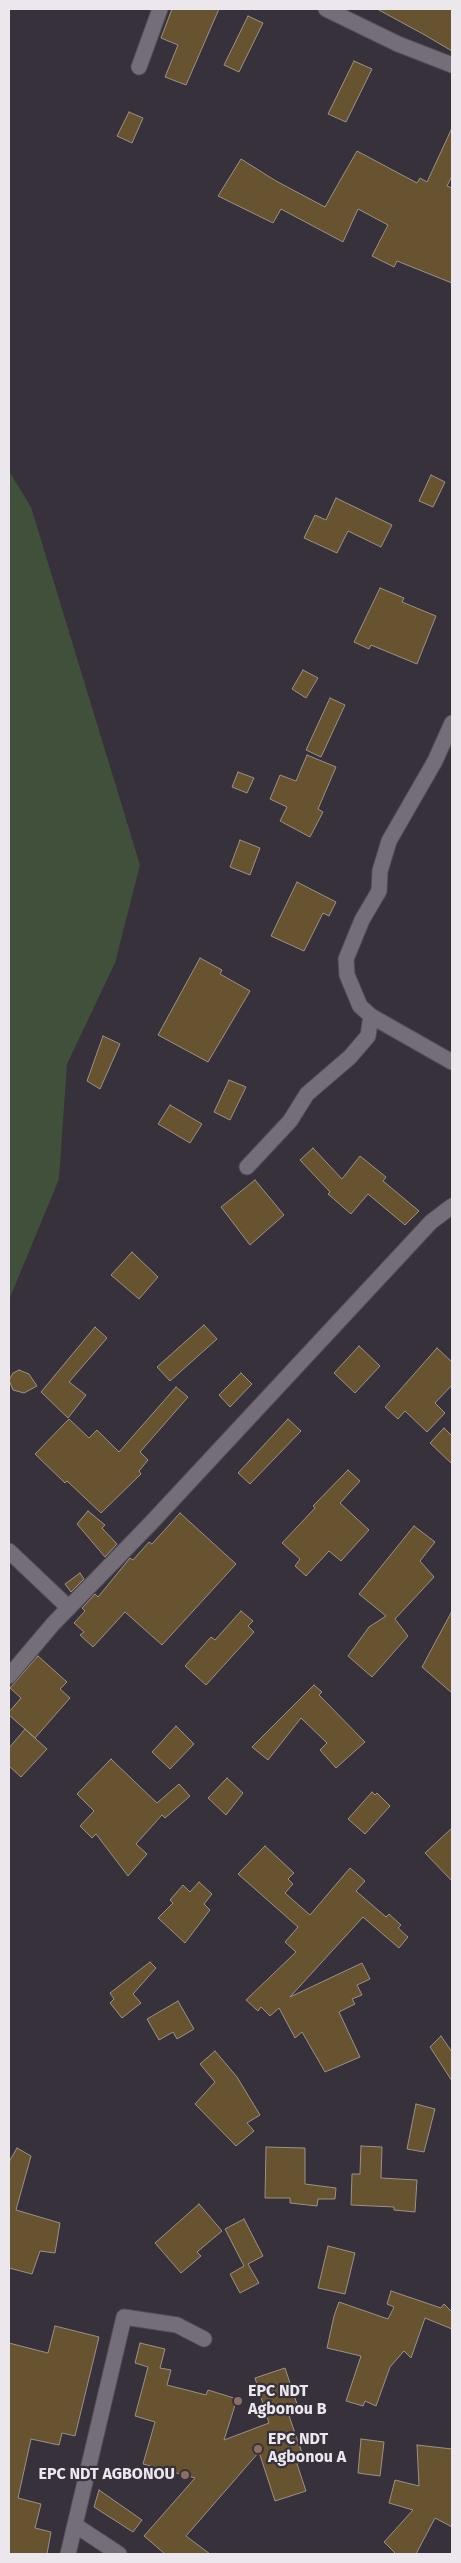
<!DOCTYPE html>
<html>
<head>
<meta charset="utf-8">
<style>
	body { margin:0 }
	#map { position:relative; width:461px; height:2563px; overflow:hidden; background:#36313b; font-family:"Fira Sans",sans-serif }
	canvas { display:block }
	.frame { position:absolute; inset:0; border:10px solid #ebe7ed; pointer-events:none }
</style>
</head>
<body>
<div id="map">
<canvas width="461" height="2563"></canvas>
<div class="frame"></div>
</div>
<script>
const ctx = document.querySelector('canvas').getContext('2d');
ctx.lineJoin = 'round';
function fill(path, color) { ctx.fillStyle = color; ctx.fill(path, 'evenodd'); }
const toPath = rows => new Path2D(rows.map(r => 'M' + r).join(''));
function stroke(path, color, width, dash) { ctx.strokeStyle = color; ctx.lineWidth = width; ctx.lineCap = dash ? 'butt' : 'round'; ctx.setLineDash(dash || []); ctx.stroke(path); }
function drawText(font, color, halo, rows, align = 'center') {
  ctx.font = font + ' "Fira Sans",sans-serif'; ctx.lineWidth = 4.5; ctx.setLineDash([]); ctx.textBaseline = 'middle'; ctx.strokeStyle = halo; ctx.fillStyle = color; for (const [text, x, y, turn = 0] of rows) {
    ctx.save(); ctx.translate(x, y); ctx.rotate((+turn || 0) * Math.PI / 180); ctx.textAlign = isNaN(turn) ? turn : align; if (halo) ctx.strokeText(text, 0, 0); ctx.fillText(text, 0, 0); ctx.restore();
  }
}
const green = toPath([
	[9,471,31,507,140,865,115,963,67,1064,59,1179,9,1300]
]);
const building = toPath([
	[172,9,219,9,186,85,165,77,178,45,161,38,172,9],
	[377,9,452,9,452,51,423,34,377,9],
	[248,16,263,23,239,72,224,65,248,16],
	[354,61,372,69,346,122,328,114,354,61],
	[129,112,143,118,132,143,117,136,129,112],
	[452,128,452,176,447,186,452,188,452,283,397,261,394,267,372,256,388,225,358,209,343,242,281,209,273,223,218,196,241,159,276,181,325,207,357,151,417,183,420,178,427,182,452,128],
	[431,475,445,482,433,507,419,501,431,475],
	[336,498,392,525,381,547,348,531,337,553,304,538,315,515,326,520,336,498],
	[380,588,404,598,402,602,436,616,417,664,371,645,369,649,354,642,380,588],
	[303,670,318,678,306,698,292,689,303,670],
	[330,698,345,705,321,757,306,750,330,698],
	[307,755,336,767,318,809,323,812,310,837,280,821,287,807,270,799,280,775,296,781,307,755],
	[238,772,254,778,247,793,232,787,238,772],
	[240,840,260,848,250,875,230,867,240,840],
	[297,882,336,902,329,916,323,913,304,951,271,936,297,882],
	[200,958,222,970,220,974,250,991,208,1062,158,1035,200,958],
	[103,1036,120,1044,100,1089,87,1081,103,1036],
	[229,1080,246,1087,230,1120,214,1112,229,1080],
	[170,1105,202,1124,190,1143,158,1124,170,1105],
	[313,1148,342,1179,360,1156,386,1177,383,1181,419,1211,405,1225,368,1194,351,1214,328,1194,330,1192,300,1160,313,1148],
	[255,1180,284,1215,250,1245,221,1207,255,1180],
	[132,1252,158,1277,139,1299,111,1275,132,1252],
	[204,1325,217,1339,170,1381,157,1367,204,1325],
	[95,1327,107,1338,69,1382,86,1395,68,1418,41,1392,95,1327],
	[359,1346,380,1366,355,1393,334,1373,359,1346],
	[437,1348,452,1362,452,1385,435,1403,445,1413,427,1432,405,1411,398,1419,385,1407,437,1348],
	[19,1370,29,1374,37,1386,24,1393,13,1390,9,1380,13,1373,19,1370],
	[241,1373,252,1384,230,1407,219,1395,241,1373],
	[176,1387,188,1397,140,1452,148,1460,139,1471,141,1474,101,1513,67,1481,65,1483,35,1454,69,1419,89,1438,97,1430,119,1452,176,1387],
	[288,1419,301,1431,250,1484,238,1473,288,1419],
	[444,1428,452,1436,452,1464,430,1443,444,1428],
	[348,1470,360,1481,340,1503,369,1530,341,1561,329,1551,306,1576,295,1566,300,1559,282,1543,315,1508,313,1506,348,1470],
	[88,1511,105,1525,102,1528,117,1544,105,1557,77,1524,88,1511],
	[180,1513,236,1564,162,1645,125,1612,93,1647,80,1635,84,1632,74,1623,85,1611,82,1608,95,1594,98,1597,130,1558,133,1560,149,1542,152,1544,180,1513],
	[414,1526,435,1542,420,1561,434,1577,395,1619,408,1636,372,1677,348,1656,369,1627,386,1616,359,1594,414,1526],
	[80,1573,84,1579,71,1592,65,1584,80,1573],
	[241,1611,253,1621,248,1626,254,1632,206,1685,185,1666,211,1637,215,1640,241,1611],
	[452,1611,452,1693,422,1667,452,1611],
	[38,1656,67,1682,60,1689,70,1698,35,1738,9,1715,9,1712,21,1698,10,1688,38,1656],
	[314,1685,322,1692,319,1695,365,1742,336,1768,320,1750,327,1743,301,1718,268,1760,252,1747,314,1685],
	[176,1726,194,1744,170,1769,152,1752,176,1726],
	[25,1729,47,1749,21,1777,9,1766,9,1748,25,1729],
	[111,1759,157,1803,179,1784,190,1796,165,1818,162,1815,136,1844,147,1854,128,1876,96,1834,92,1838,80,1826,94,1811,77,1794,111,1759],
	[227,1778,243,1793,226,1815,208,1798,227,1778],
	[372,1792,375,1795,377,1793,390,1806,365,1834,348,1819,372,1792],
	[452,1828,452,1881,425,1853,452,1828],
	[265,1846,294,1873,288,1879,293,1884,285,1893,310,1915,350,1868,365,1881,356,1891,386,1917,389,1914,401,1925,398,1928,408,1937,399,1948,363,1917,290,1997,362,1963,370,1979,357,1985,362,1995,352,1999,355,2004,339,2012,360,2057,325,2072,302,2032,295,2038,279,2008,270,2016,261,2007,258,2011,246,2000,296,1952,285,1942,298,1927,238,1874,265,1846],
	[199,1882,212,1894,204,1904,210,1910,185,1943,158,1918,173,1903,170,1900,183,1885,190,1892,199,1882],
	[150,1962,156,1968,133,1994,141,2003,122,2018,110,2003,114,1999,110,1993,150,1962],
	[178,2001,194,2029,177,2039,173,2032,159,2040,147,2019,178,2001],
	[441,2036,452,2052,452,2081,430,2047,441,2036],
	[215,2051,237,2077,260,2115,247,2123,254,2131,236,2146,195,2104,215,2082,200,2064,215,2051],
	[416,2104,435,2109,424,2152,407,2149,416,2104],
	[361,2146,382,2147,381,2178,417,2180,415,2212,394,2210,394,2207,351,2205,352,2174,360,2174,361,2146],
	[266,2147,305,2148,305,2184,336,2188,335,2199,318,2199,317,2206,290,2203,290,2198,265,2198,266,2147],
	[17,2148,31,2156,16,2210,60,2223,55,2253,40,2251,32,2274,9,2268,9,2162,17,2148],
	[199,2204,222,2231,197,2252,201,2256,181,2273,155,2243,199,2204],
	[244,2219,263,2256,248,2264,259,2283,240,2293,230,2274,244,2266,225,2229,244,2219],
	[328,2246,355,2253,345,2294,318,2288,328,2246],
	[391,2291,441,2308,444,2304,452,2312,452,2329,425,2318,411,2358,404,2351,390,2367,376,2406,365,2401,363,2406,346,2401,361,2356,327,2348,334,2316,339,2302,388,2319,394,2307,387,2304,391,2291],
	[55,2326,99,2337,75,2436,62,2433,59,2445,31,2439,18,2498,41,2504,35,2528,51,2532,47,2554,9,2554,9,2343,48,2353,55,2326],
	[140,2343,165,2349,160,2368,171,2370,167,2385,206,2395,208,2390,237,2399,224,2440,269,2423,255,2378,285,2368,300,2413,289,2416,305,2461,297,2464,306,2491,275,2501,259,2452,186,2536,210,2554,165,2554,144,2536,195,2478,143,2464,155,2422,135,2416,148,2367,135,2363,140,2343],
	[361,2439,384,2442,380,2476,358,2473,361,2439],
	[417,2445,452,2449,452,2527,435,2518,416,2554,396,2554,384,2542,413,2510,389,2503,395,2480,419,2486,417,2445],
	[99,2490,142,2520,133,2532,94,2507,99,2490]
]);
const minor = toPath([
	[326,9,398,44,452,65],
	[139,67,160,9],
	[452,723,435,761,389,841,380,871,379,891,362,920,346,959,347,975,360,1006,371,1016,452,1062],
	[247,1167,290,1121,307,1094,350,1057,368,1036,371,1016],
	[9,1551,69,1608],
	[9,1676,53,1624,151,1523,431,1222,452,1206],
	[75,2525,119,2554],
	[68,2554,124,2317,177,2325,204,2339]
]);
const markers = [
	[238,2401,5,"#8d6e63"],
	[258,2449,5,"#8d6e63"],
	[185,2475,5,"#8d6e63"]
];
const poiNames = [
	["EPC NDT",248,2392],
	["Agbonou B",248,2410],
	["EPC NDT",268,2440],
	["Agbonou A",268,2458],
	["EPC NDT AGBONOU",175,2475,"right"]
];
fill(green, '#41503b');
fill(building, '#685330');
stroke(building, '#999287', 1);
stroke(minor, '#534f57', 17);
stroke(minor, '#746e79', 15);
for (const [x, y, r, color] of markers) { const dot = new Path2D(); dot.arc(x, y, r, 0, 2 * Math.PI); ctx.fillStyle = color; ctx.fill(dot); stroke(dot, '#36313b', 2); }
drawText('bold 16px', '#ebe7ed', '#36313b', poiNames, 'left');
</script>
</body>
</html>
